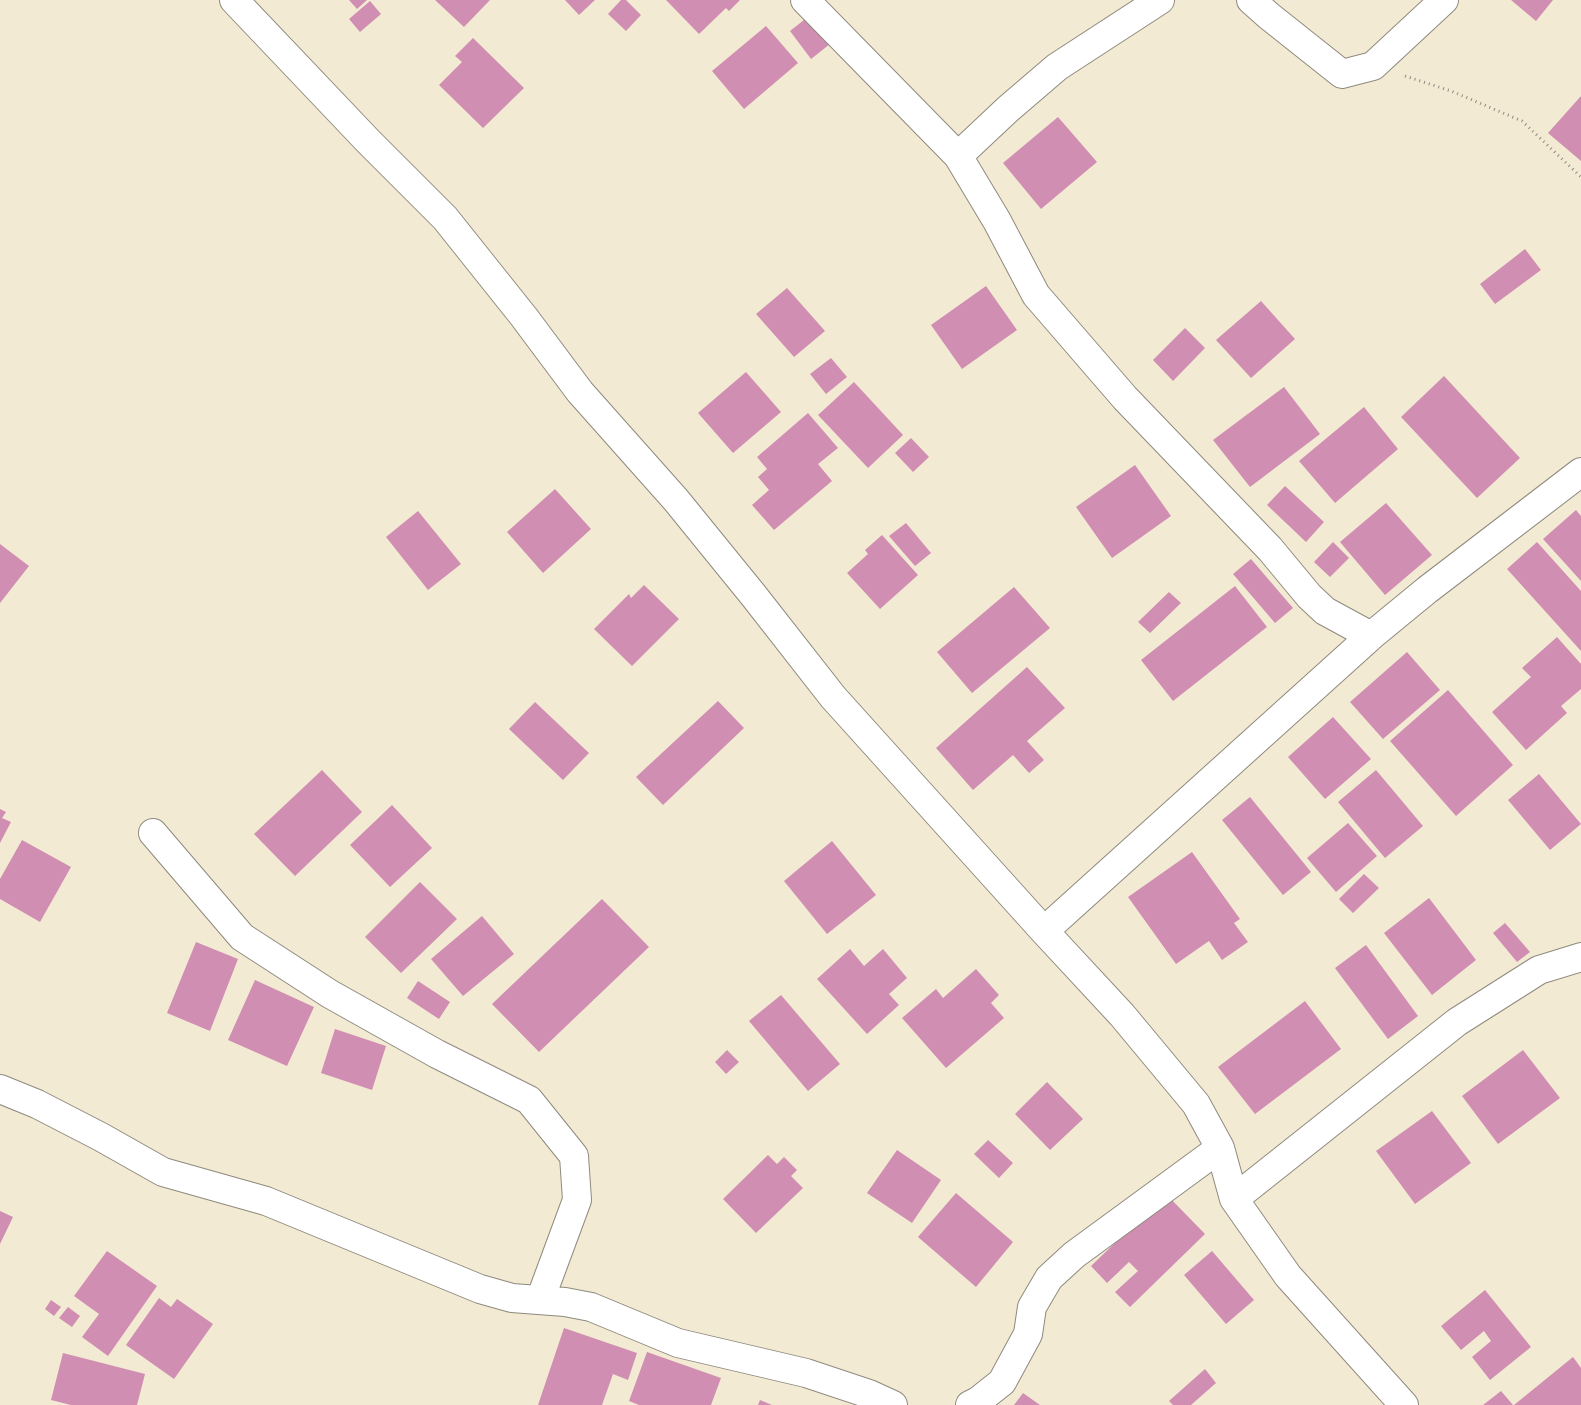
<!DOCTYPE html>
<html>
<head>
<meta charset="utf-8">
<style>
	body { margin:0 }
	canvas { display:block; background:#f3ead3 }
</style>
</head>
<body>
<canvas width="1581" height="1405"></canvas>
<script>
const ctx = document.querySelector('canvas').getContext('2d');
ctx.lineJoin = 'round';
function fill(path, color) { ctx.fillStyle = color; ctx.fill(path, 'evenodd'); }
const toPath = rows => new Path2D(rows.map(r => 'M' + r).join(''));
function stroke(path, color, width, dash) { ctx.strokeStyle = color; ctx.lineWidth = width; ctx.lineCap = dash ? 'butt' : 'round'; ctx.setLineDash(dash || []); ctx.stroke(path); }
const building = toPath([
	[349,0,367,0,357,9],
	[435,0,490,0,464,27],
	[565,0,595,0,579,15],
	[621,0,626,0,641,15,626,31,608,14],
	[666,0,740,0,729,11,726,8,699,34],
	[1511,0,1553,0,1536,21],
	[370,1,381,14,360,32,349,19],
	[809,16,830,44,811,59,790,31],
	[766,26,798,63,744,109,712,71],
	[473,38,524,88,483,128,439,85,462,62,455,56],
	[1581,96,1581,161,1548,133],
	[1058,117,1097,162,1041,209,1003,163],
	[1525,249,1541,270,1495,304,1480,284],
	[986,286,1017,330,962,369,931,325],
	[787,288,825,331,794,357,756,314],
	[1261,301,1295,339,1251,378,1216,340],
	[1185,328,1205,348,1173,381,1153,360],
	[831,358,847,377,826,394,810,374],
	[746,372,781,412,733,453,698,413],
	[1444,376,1520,458,1477,498,1401,417],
	[854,382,903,435,868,468,818,415],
	[1284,387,1320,434,1250,487,1213,440],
	[1364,407,1398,449,1335,503,1299,461],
	[808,413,838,448,818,464,832,481,774,530,752,505,769,490,758,477,767,469,757,457],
	[911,438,929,457,913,472,895,453],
	[1135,465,1171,516,1112,558,1076,507],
	[1285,486,1324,522,1306,542,1267,505],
	[555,489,591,529,543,573,507,532],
	[1386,503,1432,555,1385,595,1340,542],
	[1576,510,1581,516,1581,581,1543,539],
	[418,511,461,564,428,590,386,537],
	[906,523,931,553,915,566,889,536],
	[882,535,918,575,880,609,847,573,868,554,865,550],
	[1333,542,1349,558,1330,577,1314,562],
	[1537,542,1581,591,1581,651,1507,569],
	[0,544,29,566,0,603],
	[1251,559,1293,608,1275,623,1233,574],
	[644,585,679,619,632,666,594,629,629,594,631,598],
	[1235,586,1267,627,1173,701,1141,660],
	[1014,587,1050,628,972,693,937,652],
	[1169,592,1181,603,1150,633,1138,622],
	[1557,637,1581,664,1581,689,1561,706,1567,713,1526,750,1492,712,1531,677,1522,668],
	[1407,652,1440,690,1383,739,1350,702],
	[1027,667,1065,708,1027,741,1044,760,1029,773,1013,755,973,790,936,748],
	[1448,690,1513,765,1456,816,1390,741],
	[718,701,744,728,663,805,636,777],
	[535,702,589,753,563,780,509,729],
	[1333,717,1371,759,1325,799,1288,757],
	[322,770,362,812,295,876,254,834],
	[1376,770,1423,826,1385,858,1338,802],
	[1539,774,1581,824,1550,850,1508,800],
	[1250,797,1311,872,1283,895,1222,820],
	[392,805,432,848,390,887,350,845],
	[0,809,6,812,2,818,11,822,0,843],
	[1348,823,1377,856,1336,892,1307,858],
	[22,840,71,867,40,922,0,899,0,879],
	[832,841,876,895,827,934,784,881],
	[1192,852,1240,919,1234,923,1248,942,1222,960,1209,941,1176,964,1128,897],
	[1364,874,1379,888,1353,913,1339,899],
	[420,882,457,919,401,973,365,937],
	[1429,898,1476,960,1432,995,1384,933],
	[602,899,649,947,539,1052,492,1004],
	[482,916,514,954,463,996,431,959],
	[1505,923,1530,952,1517,962,1493,933],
	[196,942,238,959,210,1031,167,1013],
	[1366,945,1418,1016,1388,1039,1335,968],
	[850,949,864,966,883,949,907,978,889,994,899,1005,867,1034,817,979],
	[976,969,999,995,991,1003,1004,1018,946,1068,902,1018,936,989,943,998],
	[255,980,314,1007,287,1066,228,1040],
	[418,981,450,1002,439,1019,407,998],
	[781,995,840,1064,808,1091,749,1021],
	[1305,1001,1341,1049,1255,1114,1218,1067],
	[335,1029,386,1046,372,1090,321,1073],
	[727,1050,739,1062,726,1074,715,1062],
	[1523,1050,1560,1098,1498,1144,1462,1096],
	[1047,1082,1083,1119,1050,1150,1015,1114],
	[1432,1111,1471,1163,1415,1204,1376,1151],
	[988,1140,1013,1163,999,1178,974,1154],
	[897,1150,941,1180,912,1223,867,1193],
	[768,1155,777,1164,784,1157,797,1170,791,1176,803,1188,756,1233,723,1199],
	[956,1193,1013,1242,976,1287,918,1237],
	[1166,1194,1205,1234,1130,1307,1115,1292,1138,1271,1129,1262,1107,1283,1091,1266],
	[0,1211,13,1217,0,1244],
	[107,1251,157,1286,108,1356,82,1337,99,1314,74,1296],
	[1212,1251,1254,1300,1226,1324,1184,1275],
	[1485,1290,1531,1347,1490,1380,1472,1357,1491,1341,1484,1331,1461,1350,1441,1326],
	[159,1298,171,1307,177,1299,213,1324,174,1379,126,1345],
	[51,1300,61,1307,54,1316,45,1309],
	[68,1307,80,1316,72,1327,59,1318],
	[564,1328,637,1353,628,1380,613,1374,602,1405,538,1405],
	[647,1352,721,1378,711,1405,639,1405,629,1401],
	[63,1353,145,1374,137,1405,71,1405,51,1400],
	[1573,1357,1581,1368,1581,1405,1514,1405],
	[1205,1369,1216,1383,1191,1405,1173,1405,1169,1401],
	[1501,1391,1513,1405,1483,1405],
	[1023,1393,1040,1405,1014,1405],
	[760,1400,772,1405,758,1405]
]);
const path = toPath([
	[1405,76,1451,91,1522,121,1581,177]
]);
const street = toPath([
	[234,0,368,141,445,218,524,317,580,392,676,500,754,596,833,697,1044,931,1122,1015,1196,1104,1220,1148,1234,1199,1288,1276,1404,1405],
	[805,0,958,156,997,221,1036,295,1125,398,1270,549,1309,596,1325,611,1371,636],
	[1251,0,1269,16,1342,74,1373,66,1444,0],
	[958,156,1008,109,1057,67,1160,0],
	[153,833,242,937,330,994,437,1054,529,1100,574,1156,577,1200,540,1300],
	[1044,931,1371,636,1427,590,1581,472],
	[0,1089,37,1104,101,1137,163,1172,266,1201,480,1289,512,1298,565,1302,591,1307,678,1343,806,1373,869,1394,893,1405],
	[1234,1199,1457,1022,1539,970,1581,957],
	[970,1405,978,1401,1002,1382,1028,1334,1032,1307,1049,1278,1074,1255,1220,1148]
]);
fill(building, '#d08eb2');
stroke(street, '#8f8a7f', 30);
stroke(path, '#8f8a7f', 3, [1, 4]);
stroke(street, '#fff', 28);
</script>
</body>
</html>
